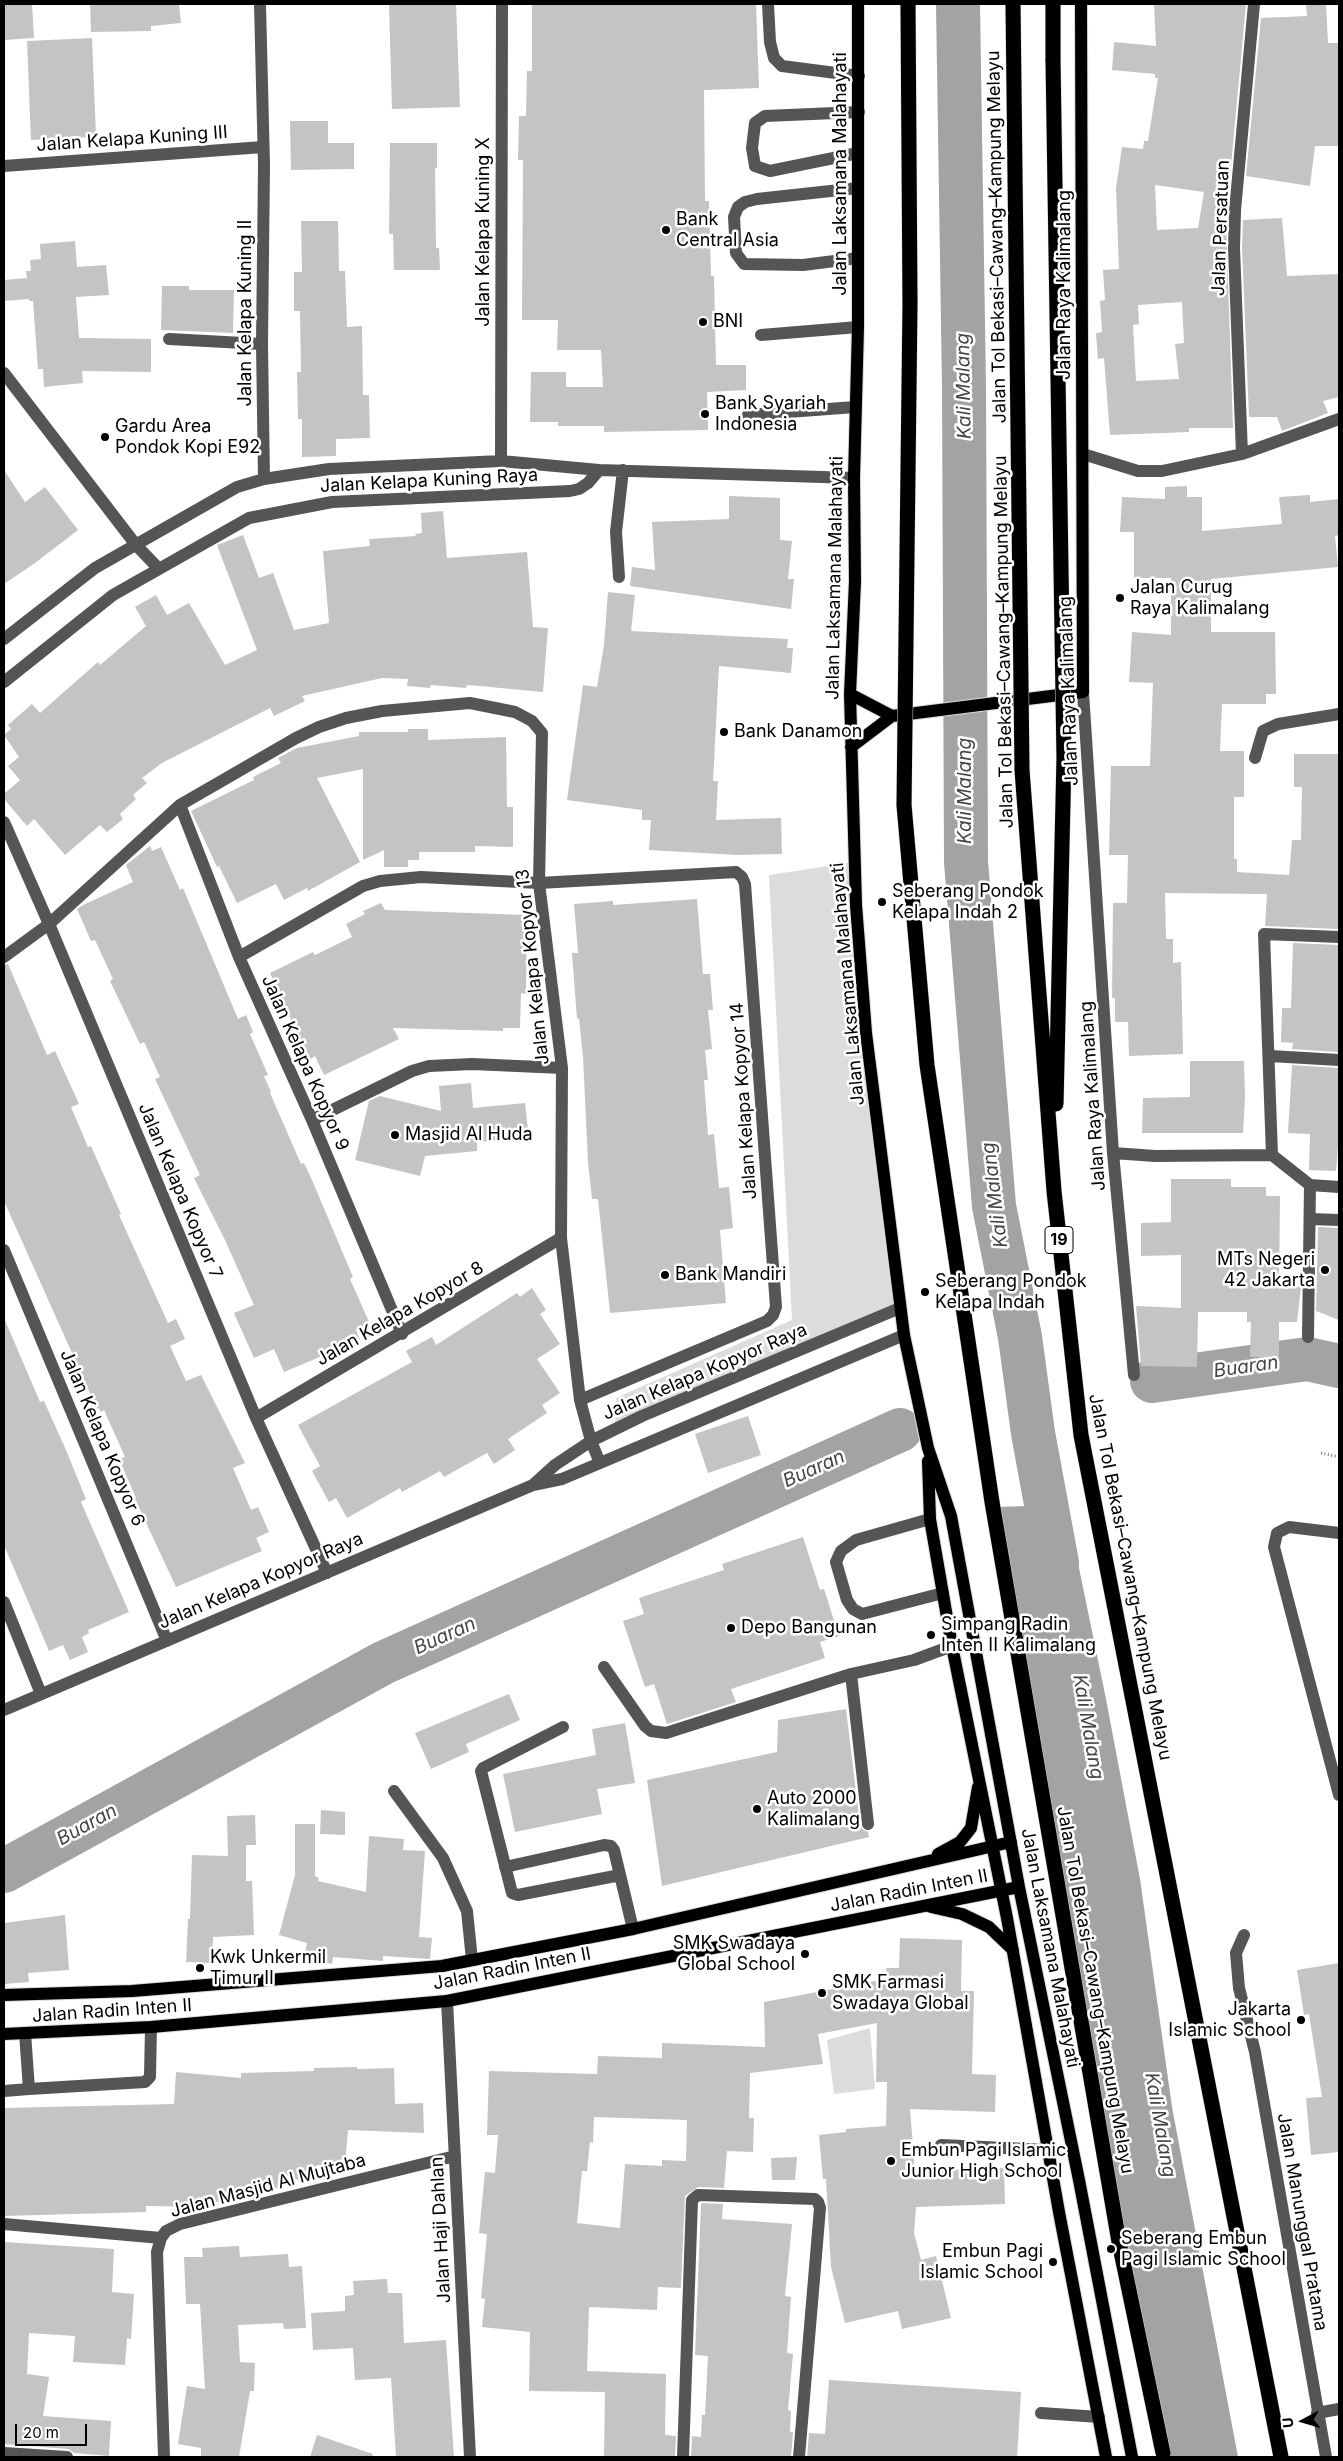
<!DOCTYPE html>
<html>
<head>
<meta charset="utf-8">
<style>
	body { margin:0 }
	#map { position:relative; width:1343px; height:2461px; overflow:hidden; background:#fff; font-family:Inter,sans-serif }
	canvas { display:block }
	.frame { position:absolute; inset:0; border:5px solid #000; pointer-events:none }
	.north { position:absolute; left:1278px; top:2396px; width:50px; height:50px; -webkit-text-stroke:4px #fff; paint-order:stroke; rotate:264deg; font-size:14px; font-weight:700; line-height:20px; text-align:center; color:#000 }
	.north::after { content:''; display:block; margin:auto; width:18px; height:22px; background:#000; clip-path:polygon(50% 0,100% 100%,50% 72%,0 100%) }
	.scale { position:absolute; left:15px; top:2424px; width:72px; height:22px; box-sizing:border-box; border:2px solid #000; border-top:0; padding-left:6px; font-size:15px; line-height:18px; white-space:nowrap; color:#000; -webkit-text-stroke:4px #fff; paint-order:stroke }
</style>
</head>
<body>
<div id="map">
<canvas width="1343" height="2461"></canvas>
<div class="frame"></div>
<div class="north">U</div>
<div class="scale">20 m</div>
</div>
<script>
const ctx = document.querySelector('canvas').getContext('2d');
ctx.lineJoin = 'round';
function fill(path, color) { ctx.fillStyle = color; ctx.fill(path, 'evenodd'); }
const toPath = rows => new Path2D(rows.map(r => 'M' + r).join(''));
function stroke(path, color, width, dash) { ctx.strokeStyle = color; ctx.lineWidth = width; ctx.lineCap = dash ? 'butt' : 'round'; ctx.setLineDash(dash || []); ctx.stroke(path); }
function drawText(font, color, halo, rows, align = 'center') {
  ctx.font = font + ' Inter,sans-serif'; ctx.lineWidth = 5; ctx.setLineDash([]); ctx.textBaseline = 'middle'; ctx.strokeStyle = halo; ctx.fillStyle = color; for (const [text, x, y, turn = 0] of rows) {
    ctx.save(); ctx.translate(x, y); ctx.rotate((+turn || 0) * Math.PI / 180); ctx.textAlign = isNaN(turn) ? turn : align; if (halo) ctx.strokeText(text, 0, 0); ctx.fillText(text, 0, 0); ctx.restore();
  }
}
const green = toPath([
	[855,862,900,1308,615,1426,616,1398,792,1320,769,875],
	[870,2028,875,2089,834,2094,827,2040]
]);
const water = toPath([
	[1066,1505,1106,1699,1140,1879,1172,2107,1238,2457,1164,2457,993,1507]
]);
const river = toPath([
	[958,4,964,387,966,862,994,1206,1020,1337,1033,1433,1057,1563],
	[1152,1381,1307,1359,1339,1366],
	[4,1871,383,1663,900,1430]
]);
const building = toPath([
	[4,4,32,4,34,38,4,40],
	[90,4,179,4,181,23,151,26,151,31,91,32],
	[389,4,456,4,460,107,392,109],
	[532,4,756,4,759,88,704,90,705,201,709,201,711,276,714,276,716,365,746,365,746,390,707,392,708,430,604,432,604,426,558,426,558,422,530,422,531,372,566,372,566,387,603,387,601,350,557,350,558,320,522,320,523,160,518,160,519,116,526,116,527,71,532,71],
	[1154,4,1246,4,1226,220,1233,428,1189,428,1189,432,1110,435,1104,358,1098,359,1096,333,1102,332,1100,301,1105,300,1103,270,1119,269,1116,188,1122,147,1143,149,1144,141,1148,141,1158,78,1155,78,1155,74,1112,70,1114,42,1156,46],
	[1155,185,1204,192,1198,228,1157,230],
	[1182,302,1184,343,1175,344,1179,379,1136,381,1133,325,1139,324,1138,305],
	[1306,4,1326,4,1328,43,1339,43,1339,146,1315,146,1310,186,1246,176,1261,18,1307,16],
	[92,38,96,137,31,140,27,41],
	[290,121,328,121,328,143,354,143,354,169,291,170],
	[390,143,437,143,437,168,435,168,436,248,439,248,440,270,394,270,393,234,389,234],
	[1282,218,1287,276,1339,274,1339,397,1323,401,1328,413,1282,431,1277,417,1249,417,1242,248,1243,220],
	[301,221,338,221,339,271,345,271,347,327,362,326,363,395,369,395,370,438,336,439,336,456,302,457,302,419,298,419,297,372,301,372,300,311,294,311,294,272,302,272],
	[75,241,77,267,106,265,109,295,76,297,79,338,151,339,151,372,82,371,83,383,44,387,43,369,38,369,33,301,29,301,29,299,4,301,4,280,27,278,26,271,31,271,30,260,41,259,40,244],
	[162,286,189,286,189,290,234,290,233,333,161,330],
	[4,470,25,502,45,487,78,530,35,563,4,584],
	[1187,486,1187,497,1202,497,1202,531,1282,524,1279,497,1310,495,1310,502,1339,499,1339,535,1335,536,1338,567,1211,579,1211,632,1275,632,1276,694,1266,694,1266,704,1222,704,1220,751,1244,751,1244,797,1234,797,1234,859,1237,859,1237,872,1289,875,1292,840,1301,840,1302,787,1294,787,1294,754,1339,754,1339,929,1265,926,1267,894,1165,893,1166,939,1173,939,1173,963,1181,962,1183,1054,1129,1056,1128,1022,1115,1022,1115,998,1112,998,1113,903,1127,903,1128,855,1109,855,1111,766,1150,766,1153,683,1129,682,1132,632,1171,635,1171,578,1134,578,1134,532,1120,532,1122,497,1165,499,1165,487],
	[729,496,780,498,780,540,792,541,788,579,794,579,791,609,630,586,632,567,655,570,652,522,729,519],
	[443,511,447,558,527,552,533,627,548,628,543,692,479,686,467,685,466,688,431,685,430,688,407,686,408,679,382,678,302,696,305,701,274,716,270,708,162,763,142,778,147,783,133,795,136,799,120,814,123,819,107,832,100,825,65,855,34,819,27,826,4,799,4,794,20,780,8,766,19,757,4,735,11,729,8,725,32,704,40,713,98,662,100,665,146,626,135,607,156,595,167,615,189,603,225,665,257,650,217,545,243,535,259,578,273,573,294,630,329,623,323,551,370,546,369,539,416,536,415,534,422,533,421,513],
	[608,592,635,595,631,631,788,639,787,648,793,648,791,673,719,666,713,781,718,781,716,820,781,818,782,854,738,855,649,850,651,820,642,820,642,810,567,800,583,685,597,687,604,645],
	[408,729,428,729,428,740,506,737,507,807,513,807,513,847,475,846,475,852,419,852,419,860,408,860,408,867,384,867,384,850,363,860,363,769,317,778,360,862,308,891,307,888,284,900,276,884,237,903,219,866,217,867,191,811,254,780,253,777,281,763,278,758,297,748,359,736,359,732,408,732],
	[150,846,152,851,161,847,180,890,183,888,238,1019,246,1015,253,1032,250,1034,268,1075,264,1076,271,1092,270,1093,301,1164,304,1163,312,1180,353,1277,350,1279,370,1324,356,1330,360,1340,284,1372,274,1349,254,1358,234,1313,254,1305,225,1240,194,1178,200,1175,155,1079,160,1077,144,1042,140,1044,110,981,113,979,95,940,91,941,77,909,83,905,133,882,126,865],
	[697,899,703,974,710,974,713,1010,708,1010,712,1049,705,1050,708,1080,704,1080,708,1135,714,1134,719,1188,729,1187,733,1228,720,1230,726,1303,610,1313,598,1199,592,1199,588,1162,583,1057,579,1018,577,1019,572,953,578,953,574,904,613,901,613,905],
	[381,903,385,910,527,915,526,994,521,993,520,1028,503,1028,503,1031,393,1028,399,1039,324,1075,315,1056,309,1060,270,973,313,952,315,955,352,937,346,924,365,914,363,911],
	[1293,943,1339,945,1338,1052,1292,1049,1293,1043,1281,1042,1282,1008,1291,1008],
	[8,964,47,1055,55,1051,79,1104,71,1107,88,1147,91,1146,121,1214,119,1215,168,1323,176,1319,185,1339,170,1346,186,1381,201,1375,245,1463,233,1468,251,1510,258,1507,269,1532,256,1538,262,1551,176,1587,135,1499,136,1498,119,1459,125,1457,104,1410,101,1412,99,1408,97,1409,4,1201,4,965],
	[1190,1061,1244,1061,1245,1097,1243,1133,1142,1133,1143,1098,1190,1097],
	[1292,1065,1338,1068,1339,1136,1336,1171,1309,1170,1310,1134,1288,1133],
	[471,1083,473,1108,525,1103,529,1138,477,1142,477,1151,425,1156,420,1176,355,1160,369,1101,380,1096,441,1111,439,1086],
	[1171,1179,1231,1179,1231,1187,1266,1187,1266,1196,1280,1196,1279,1287,1301,1287,1297,1322,1279,1322,1279,1357,1250,1357,1251,1322,1247,1322,1247,1312,1198,1312,1197,1367,1141,1366,1136,1306,1181,1308,1181,1255,1141,1256,1141,1223,1171,1222],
	[1318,1227,1339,1228,1339,1320,1316,1311],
	[532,1288,546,1310,540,1314,560,1344,537,1359,560,1393,542,1405,547,1413,508,1439,515,1450,494,1464,487,1453,444,1477,440,1471,402,1492,400,1488,347,1518,336,1498,329,1502,312,1471,320,1466,298,1425,412,1362,406,1351,432,1337,436,1345,517,1293,520,1297],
	[4,1318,40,1402,44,1401,66,1450,86,1499,81,1502,129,1612,88,1630,89,1633,82,1637,88,1652,70,1660,63,1645,49,1651,4,1545],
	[748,1416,761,1455,708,1473,695,1434],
	[803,1537,820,1590,824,1589,839,1636,820,1642,825,1658,731,1689,736,1702,667,1724,654,1684,645,1687,623,1621,644,1614,639,1598,724,1570,722,1564],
	[509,1694,520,1720,466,1744,469,1752,431,1769,415,1733],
	[846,1709,860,1825,862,1829,868,1832,869,1837,662,1886,647,1780,777,1752,778,1720],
	[625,1723,635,1783,597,1789,602,1814,515,1832,503,1774,596,1755,592,1729],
	[321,1810,345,1812,345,1835,320,1834],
	[255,1815,256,1845,246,1845,246,1881,252,1881,254,1935,213,1937,212,1963,186,1962,188,1919,190,1919,192,1855,228,1856,227,1816],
	[295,1824,315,1824,315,1876,319,1878,318,1881,366,1892,369,1836,404,1839,403,1850,425,1851,419,1937,432,1938,430,1959,383,1956,383,1961,333,1957,332,1964,304,1957,307,1943,279,1935,295,1875],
	[65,1915,69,1970,28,1973,29,1982,4,1984,4,1923],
	[900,1938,962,1940,961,1991,974,1991,972,2074,996,2075,995,2112,910,2109,915,2171,1004,2168,1005,2204,916,2207,914,2233,921,2260,936,2256,951,2318,902,2329,898,2311,845,2323,831,2267,826,2179,823,2179,819,2135,846,2132,846,2129,886,2126,887,2082,876,2082,877,2023,818,2034,823,2064,750,2073,749,2118,754,2118,753,2152,727,2151,724,2188,698,2187,685,2196,681,2288,658,2287,657,2310,589,2307,587,2371,666,2374,665,2435,676,2436,675,2457,604,2457,605,2392,529,2391,530,2332,482,2327,485,2299,481,2298,487,2234,479,2233,485,2172,495,2173,498,2135,487,2135,489,2071,597,2074,598,2056,662,2058,662,2043,765,2047,764,2002,886,1979,886,1968,899,1968],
	[594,2117,687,2120,686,2161,662,2160,662,2166,625,2164,620,2228,577,2223,582,2171,587,2171,590,2142,593,2143],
	[1339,1963,1339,2152,1311,2155,1306,2098,1322,2097,1309,2014,1304,2015,1297,1970],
	[357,2067,357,2069,394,2068,395,2104,423,2103,424,2133,348,2130,345,2165,317,2165,317,2179,283,2180,283,2188,250,2189,250,2198,214,2202,214,2207,146,2206,146,2212,4,2216,4,2108,174,2104,176,2072,241,2078,241,2073,314,2071,314,2068],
	[797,2157,795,2180,772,2180,771,2158],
	[701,2203,723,2204,722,2219,792,2224,785,2296,791,2297,787,2353,793,2354,788,2410,791,2411,790,2432,793,2432,791,2457,691,2457,692,2436,701,2437,702,2415,705,2415,708,2356,695,2355],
	[4,2242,114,2249,112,2292,134,2294,131,2339,127,2338,125,2365,73,2362,75,2336,29,2333,27,2374,49,2377,43,2416,111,2421,109,2456,74,2453,68,2449,4,2444],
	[239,2246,240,2257,288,2254,289,2267,302,2266,306,2328,284,2329,283,2323,238,2325,240,2362,255,2363,254,2391,250,2391,239,2457,201,2457,201,2448,178,2444,187,2386,205,2389,200,2304,186,2304,184,2257,203,2257,202,2248],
	[387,2279,388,2293,402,2293,404,2343,446,2340,454,2457,396,2457,391,2378,355,2380,353,2348,313,2350,311,2313,345,2311,345,2296,354,2295,353,2281],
	[829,2380,1021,2392,1017,2457,807,2457,809,2433,825,2434],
	[317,2435,373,2454,372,2457,310,2457]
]);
const path = toPath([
	[1321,1453,1339,1457]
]);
const minor = toPath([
	[260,4,264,165,262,344,264,479],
	[768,4,770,42,774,58,782,66,859,76],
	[858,153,770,171,755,166,752,148,755,123,765,116,859,112],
	[4,166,263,147],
	[858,258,803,265,744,264,736,253,734,217,738,207,745,202,757,199,858,188],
	[761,335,858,327],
	[169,339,262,344],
	[4,373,136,545,159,569],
	[748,415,855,407],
	[1083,454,1138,471,1162,471,1242,454,1339,419],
	[1242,454,1234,248,1235,210,1254,4],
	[501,461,502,4],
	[619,577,616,532,623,470],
	[4,639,95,568,237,487,264,479,329,469,501,461,599,470,854,478],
	[4,682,113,595,249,518,332,502,570,491,579,489,588,483,599,470],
	[1083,692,1113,1153,1134,1375],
	[1255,758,1263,731,1278,724,1339,714],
	[180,805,239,957,312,1120,402,1334],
	[4,822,49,924,256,1418,327,1573],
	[4,957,49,924,180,805,296,738,319,727,346,718,382,711,470,703,515,712,532,721,542,733,539,883,562,1068,561,1238,580,1400,591,1441,600,1463],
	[239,957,363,886,380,881,421,877,539,883,736,872,742,877,745,884,776,1307,773,1315,767,1321,580,1400],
	[1270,1056,1339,1060],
	[312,1120,412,1071,429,1066,472,1064,562,1068],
	[1113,1153,1155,1156,1272,1155,1310,1185,1339,1187],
	[1272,1155,1264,934,1339,937],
	[1310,1219,1339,1220],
	[4,1250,167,1641],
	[1308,1337,1310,1185],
	[256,1418,561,1238],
	[533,1485,555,1465,591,1441,642,1416,900,1308],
	[930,1519,856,1540,841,1551,836,1562,847,1600,853,1609,862,1614,943,1593],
	[1339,1533,1289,1527,1277,1533,1274,1547,1339,1795],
	[4,1602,41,1694],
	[604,1667,645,1726,651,1731,666,1733,851,1674,914,1660,952,1646],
	[851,1674,868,1824],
	[4,1710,533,1485,562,1479,904,1335],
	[563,1727,483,1768,481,1771,512,1893,518,1895,615,1876,620,1878],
	[394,1791,443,1858,467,1911,472,1960],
	[505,1867,604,1845,611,1846,614,1850,633,1929],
	[1244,1935,1236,1953,1239,1988,1255,2052,1326,2457],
	[447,2001,470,2457],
	[29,2089,145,2082,150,2077,151,2027],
	[4,2091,29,2089,25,2033],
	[941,2145,1048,2150],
	[4,2224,161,2238],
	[1041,2413,1099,2417],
	[1317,2413,1339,2409],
	[4,2453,67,2457],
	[164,2457,157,2252,161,2238,166,2231,180,2224,455,2156],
	[683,2457,692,2200,698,2195,815,2199,818,2202,820,2208,799,2457]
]);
const major = toPath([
	[858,4,858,327,854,478,855,581,850,694,856,905,866,1033,904,1335,928,1448,951,1516,1019,1887,1079,2180,1132,2457],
	[850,694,892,716],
	[851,747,892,716,1083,692,1081,4],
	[928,1461,930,1519,952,1646,1007,1918,1059,2212,1106,2457],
	[938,1854,960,1842,971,1828,978,1787],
	[931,1907,962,1914,989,1927,1013,1950],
	[4,1995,132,1991,442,1966,633,1929,1011,1842],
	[4,2034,151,2027,447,2001,1019,1887]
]);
const highway = toPath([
	[1053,4,1053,60]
]);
const highwayBridge = toPath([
	[908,4,910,304,904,805,927,1065,992,1502,1119,2242,1163,2453],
	[1013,4,1022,770,1054,1191,1081,1435,1281,2457],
	[1053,60,1064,758,1056,1104]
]);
const markers = [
	[666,230,5,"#000"],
	[703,322,5,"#000"],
	[705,414,5,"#000"],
	[105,437,5,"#000"],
	[1120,598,5,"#000"],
	[724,732,5,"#000"],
	[882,902,5,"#000"],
	[395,1135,5,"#000"],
	[1325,1270,5,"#000"],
	[665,1275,5,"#000"],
	[925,1292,5,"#000"],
	[731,1628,5,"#000"],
	[931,1635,5,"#000"],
	[757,1809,5,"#000"],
	[805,1954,5,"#000"],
	[200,1968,5,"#000"],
	[822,1993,5,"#000"],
	[1301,2020,5,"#000"],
	[891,2161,5,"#000"],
	[1111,2249,5,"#000"],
	[1053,2262,5,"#000"]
];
const shields = [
	[1059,1240,28]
];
const shieldNames = [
	["19",1059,1240]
];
const streetNames = [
	["Jalan Kelapa Kuning III",132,139,-4],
	["Jalan Laksamana Malahayati",841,174,-90],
	["Jalan Persatuan",1221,228,-88],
	["Jalan Kelapa Kuning X",484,232,-90],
	["Jalan Tol Bekasi–Cawang–Kampung Melayu",997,237,-91],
	["Jalan Raya Kalimalang",1065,285,-90],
	["Jalan Kelapa Kuning II",246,313,-90],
	["Jalan Kelapa Kuning Raya",429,481,-3],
	["Jalan Laksamana Malahayati",835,578,-89],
	["Jalan Tol Bekasi–Cawang–Kampung Melayu",1004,642,-91],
	["Jalan Raya Kalimalang",1069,691,-92],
	["Jalan Kelapa Kopyor 13",533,967,-96],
	["Jalan Laksamana Malahayati",848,984,-95],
	["Jalan Kelapa Kopyor 9",305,1063,66],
	["Jalan Raya Kalimalang",1093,1096,-94],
	["Jalan Kelapa Kopyor 14",744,1101,-94],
	["Jalan Kelapa Kopyor 7",180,1191,67],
	["Jalan Kelapa Kopyor 8",400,1314,-30],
	["Jalan Kelapa Kopyor Raya",705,1372,-23],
	["Jalan Kelapa Kopyor 6",102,1438,67],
	["Jalan Tol Bekasi–Cawang–Kampung Melayu",1130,1577,79],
	["Jalan Kelapa Kopyor Raya",261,1581,-23],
	["Jalan Radin Inten II",909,1891,-11],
	["Jalan Laksamana Malahayati",1050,1948,79],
	["Jalan Radin Inten II",512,1969,-11],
	["Jalan Tol Bekasi–Cawang–Kampung Melayu",1095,1990,80],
	["Jalan Radin Inten II",112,2011,-4],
	["Jalan Masjid Al Mujtaba",268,2186,-15],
	["Jalan Manunggal Pratama",1302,2222,80],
	["Jalan Haji Dahlan",441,2230,-93]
];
const poiNames = [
	["Bank",676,220],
	["Central Asia",676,241],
	["BNI",713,322],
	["Bank Syariah",715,404],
	["Indonesia",715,425],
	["Gardu Area",115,427],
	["Pondok Kopi E92",115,448],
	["Jalan Curug",1130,588],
	["Raya Kalimalang",1130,609],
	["Bank Danamon",734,732],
	["Seberang Pondok",892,892],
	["Kelapa Indah 2",892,913],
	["Masjid Al Huda",405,1135],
	["MTs Negeri",1315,1260,"right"],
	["42 Jakarta",1315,1281,"right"],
	["Bank Mandiri",675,1275],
	["Seberang Pondok",935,1282],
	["Kelapa Indah",935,1303],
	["Simpang Radin",941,1625],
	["Inten II Kalimalang",941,1646],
	["Depo Bangunan",741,1628],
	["Auto 2000",767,1799],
	["Kalimalang",767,1820],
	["SMK Swadaya",795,1944,"right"],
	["Global School",795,1965,"right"],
	["Kwk Unkermil",210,1958],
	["Timur II",210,1979],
	["SMK Farmasi",832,1983],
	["Swadaya Global",832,2004],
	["Jakarta",1291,2010,"right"],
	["Islamic School",1291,2031,"right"],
	["Embun Pagi Islamic",901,2151],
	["Junior High School",901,2172],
	["Seberang Embun",1121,2239],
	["Pagi Islamic School",1121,2260],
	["Embun Pagi",1043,2252,"right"],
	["Islamic School",1043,2273,"right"]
];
const waterNames = [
	["Kali Malang",964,386,-91],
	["Kali Malang",965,791,-90],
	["Kali Malang",995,1195,-97],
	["Buaran",1246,1367,-8],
	["Buaran",814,1469,-24],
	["Buaran",445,1636,-24],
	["Kali Malang",1088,1727,80],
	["Buaran",87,1825,-29],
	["Kali Malang",1160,2125,80]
];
fill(green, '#dcdcdc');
fill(water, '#a3a3a3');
stroke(river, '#a3a3a3', 44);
fill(building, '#c4c4c4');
stroke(major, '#dbdbdb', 14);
stroke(highway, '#dbdbdb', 16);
stroke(path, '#777', 3, [1, 2.5]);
stroke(minor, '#555', 12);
stroke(major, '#000', 12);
stroke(highway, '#000', 15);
stroke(highwayBridge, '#dbdbdb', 16, []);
stroke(highwayBridge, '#000', 15);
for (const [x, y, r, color] of markers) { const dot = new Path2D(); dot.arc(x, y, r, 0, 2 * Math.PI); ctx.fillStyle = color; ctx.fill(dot); stroke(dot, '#fff', 2); }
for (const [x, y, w] of shields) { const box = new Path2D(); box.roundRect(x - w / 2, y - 13.5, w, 27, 4); ctx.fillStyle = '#fff'; ctx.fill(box); stroke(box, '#000', 1); }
drawText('bold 16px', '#000', null, shieldNames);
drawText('18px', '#000', '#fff', streetNames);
drawText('18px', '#000', '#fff', poiNames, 'left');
drawText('italic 19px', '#444', '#fff', waterNames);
</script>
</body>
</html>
